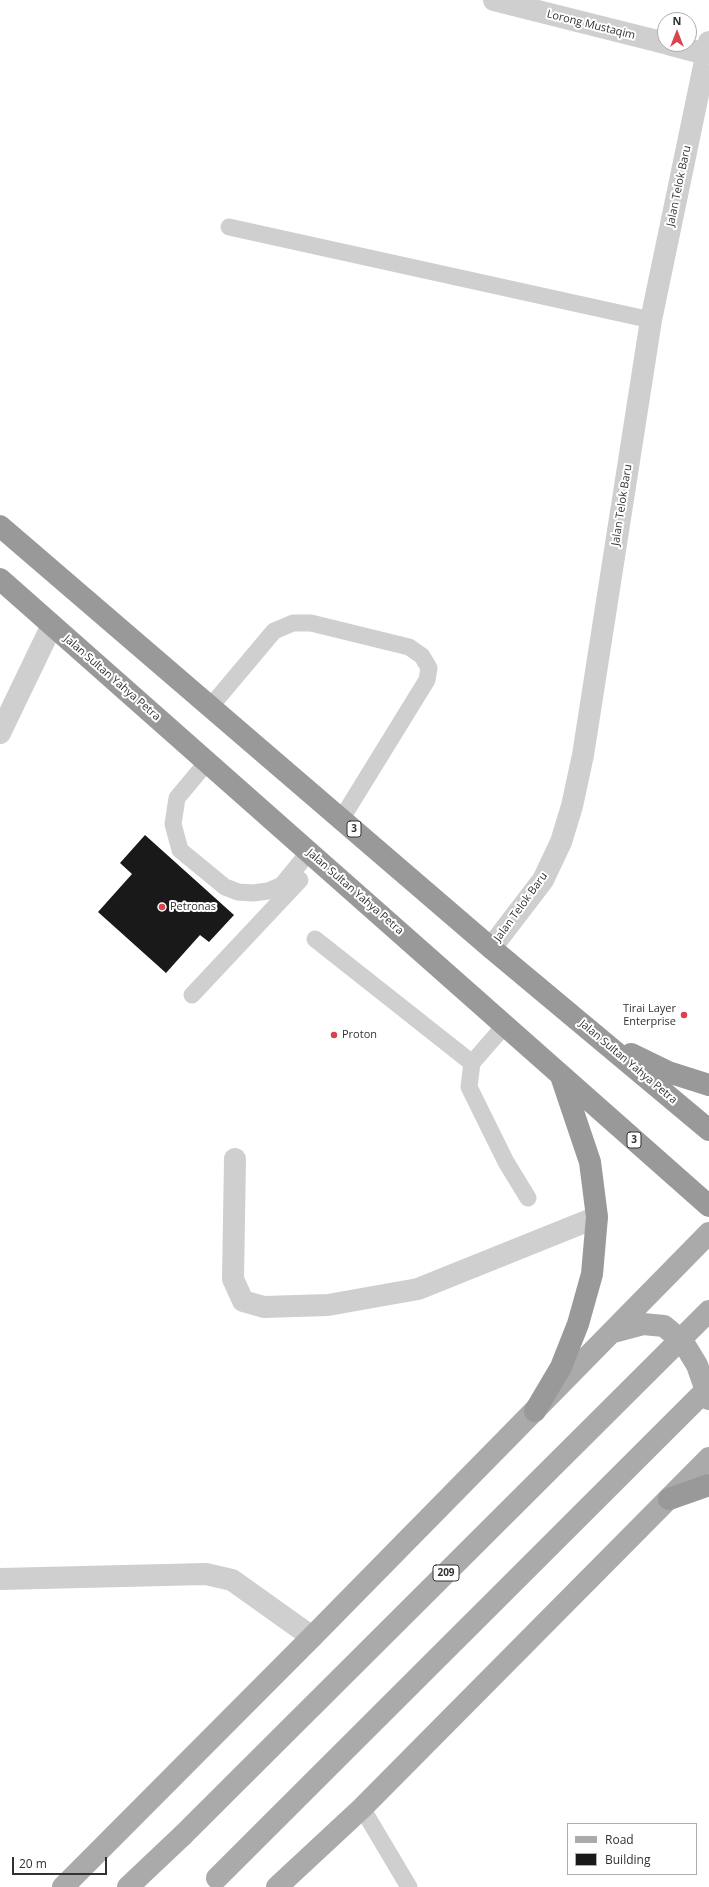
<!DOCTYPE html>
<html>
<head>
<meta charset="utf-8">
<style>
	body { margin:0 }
	#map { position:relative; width:709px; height:1887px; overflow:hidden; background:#fff; font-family:"Open Sans",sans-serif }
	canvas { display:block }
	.legend { position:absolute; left:567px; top:1823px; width:130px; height:52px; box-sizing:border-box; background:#fff; border:1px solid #adadad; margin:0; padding:5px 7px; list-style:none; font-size:12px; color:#323232 }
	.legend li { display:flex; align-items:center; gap:8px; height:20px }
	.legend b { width:20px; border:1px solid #adadad }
	.north { position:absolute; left:657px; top:12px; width:40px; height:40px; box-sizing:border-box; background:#fff; border:1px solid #adadad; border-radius:50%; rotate:0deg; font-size:11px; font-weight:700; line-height:16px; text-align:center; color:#323232 }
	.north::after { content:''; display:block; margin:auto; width:14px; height:18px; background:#d9434f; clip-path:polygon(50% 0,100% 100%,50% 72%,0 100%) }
	.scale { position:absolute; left:12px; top:1857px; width:95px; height:18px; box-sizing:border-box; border:2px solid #323232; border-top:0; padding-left:5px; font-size:12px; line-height:14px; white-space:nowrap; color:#323232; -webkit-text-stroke:3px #fff; paint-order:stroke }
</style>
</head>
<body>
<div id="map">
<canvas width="709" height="1887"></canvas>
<ul class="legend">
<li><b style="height:5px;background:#aaa"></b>Road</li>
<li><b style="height:11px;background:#191919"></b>Building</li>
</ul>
<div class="north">N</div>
<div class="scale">20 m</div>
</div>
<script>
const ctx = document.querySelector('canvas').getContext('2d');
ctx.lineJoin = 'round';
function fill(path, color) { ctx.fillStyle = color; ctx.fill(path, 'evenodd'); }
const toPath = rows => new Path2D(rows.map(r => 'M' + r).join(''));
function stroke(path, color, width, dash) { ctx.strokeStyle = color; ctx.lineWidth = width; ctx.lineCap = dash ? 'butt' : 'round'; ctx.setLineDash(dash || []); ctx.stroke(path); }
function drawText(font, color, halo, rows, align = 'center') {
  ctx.font = font + ' "Open Sans",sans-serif'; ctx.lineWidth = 4; ctx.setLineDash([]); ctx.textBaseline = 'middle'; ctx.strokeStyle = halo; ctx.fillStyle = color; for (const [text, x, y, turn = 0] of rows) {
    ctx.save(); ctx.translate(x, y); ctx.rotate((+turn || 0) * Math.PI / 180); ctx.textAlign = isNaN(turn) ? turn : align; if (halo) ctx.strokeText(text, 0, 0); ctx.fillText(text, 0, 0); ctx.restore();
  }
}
const building = toPath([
	[145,835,234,915,209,942,200,935,166,973,98,912,132,874,120,863]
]);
const lane = toPath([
	[229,227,651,320],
	[211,706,274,631,293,623,311,623,409,647,422,656,429,668,427,680,342,818],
	[207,762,177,798,173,824,180,850,225,887,238,892,253,893,268,891,282,885,309,852],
	[315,939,472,1063],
	[192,995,300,880],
	[505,1025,472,1063,469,1087,506,1162,528,1198],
	[362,1808,409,1887]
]);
const street = toPath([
	[494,0,665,43],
	[668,44,706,54],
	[0,733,52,625],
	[491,948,543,880,561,842,572,806,583,755,651,320,709,42],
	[235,1159,233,1279,243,1301,264,1307,328,1305,418,1289,597,1217],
	[0,1579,206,1574,232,1580,312,1637]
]);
const primary = toPath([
	[613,1332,643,1324,664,1326,683,1342,697,1365,709,1399],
	[63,1887,312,1637,709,1233],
	[128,1887,183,1835],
	[277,1887,362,1808,709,1458]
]);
const highway = toPath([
	[0,526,491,948,709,1130],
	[0,579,709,1206],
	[631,1054,668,1072,709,1085],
	[535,1411,561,1367,578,1324,592,1274,597,1217,590,1162,561,1076],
	[669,1499,709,1485]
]);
const primaryBridge = toPath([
	[183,1835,709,1311],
	[217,1878,709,1387]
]);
const markers = [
	[162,907,4,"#d9434f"],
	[684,1015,4,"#d9434f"],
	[334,1035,4,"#d9434f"]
];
const shields = [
	[354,829,14],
	[634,1140,14],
	[446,1573,26]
];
const shieldNames = [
	["3",354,829],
	["3",634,1140],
	["209",446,1573]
];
const streetNames = [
	["Lorong Mustaqim",591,25,14],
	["Jalan Telok Baru",679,186,-78],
	["Jalan Telok Baru",622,505,-81],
	["Jalan Sultan Yahya Petra",112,678,41],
	["Jalan Sultan Yahya Petra",355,892,41],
	["Jalan Telok Baru",521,907,-54],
	["Jalan Sultan Yahya Petra",628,1062,40]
];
const poiNames = [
	["Petronas",170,907],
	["Tirai Layer",676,1009,"right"],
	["Enterprise",676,1022,"right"],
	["Proton",342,1035]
];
fill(building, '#191919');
stroke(lane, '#cfcfcf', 17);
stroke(street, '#cfcfcf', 22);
stroke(primary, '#aaa', 22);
stroke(highway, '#999', 22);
stroke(primaryBridge, '#aaa', 22);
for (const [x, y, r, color] of markers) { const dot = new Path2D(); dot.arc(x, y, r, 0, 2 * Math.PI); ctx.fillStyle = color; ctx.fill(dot); stroke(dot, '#fff', 1.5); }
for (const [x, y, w] of shields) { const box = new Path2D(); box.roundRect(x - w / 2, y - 8, w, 16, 3); ctx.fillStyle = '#fff'; ctx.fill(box); stroke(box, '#323232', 1); }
drawText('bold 10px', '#323232', null, shieldNames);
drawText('11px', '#323232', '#fff', streetNames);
drawText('11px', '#323232', '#fff', poiNames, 'left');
</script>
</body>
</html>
